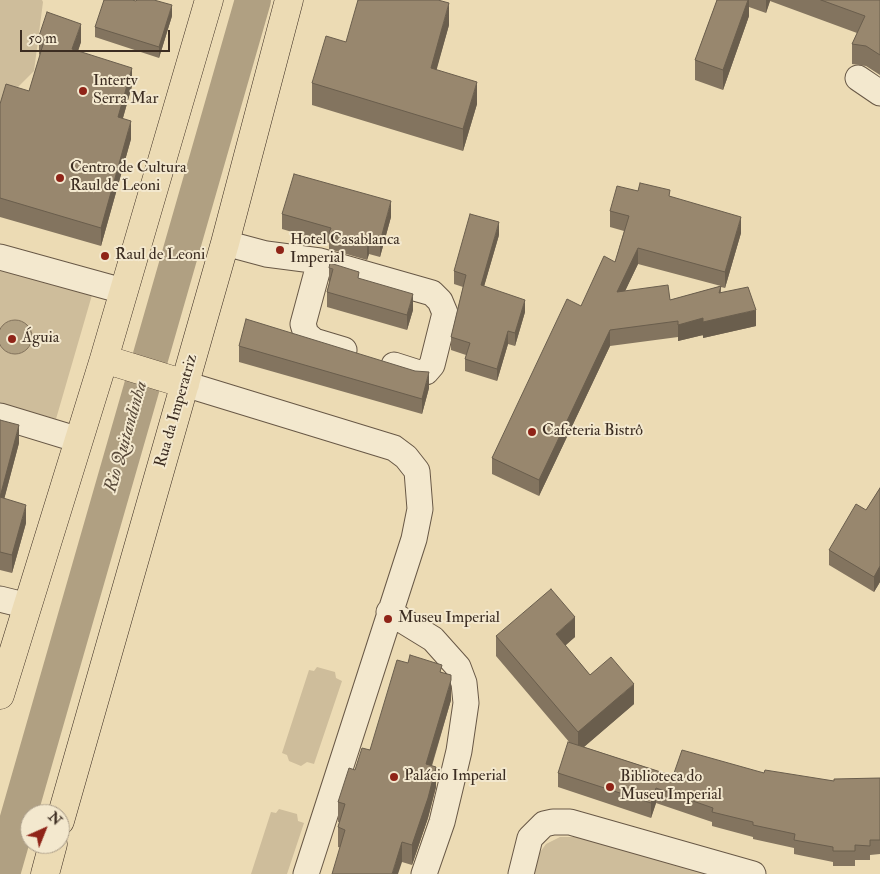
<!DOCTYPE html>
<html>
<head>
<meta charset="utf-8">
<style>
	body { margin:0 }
	#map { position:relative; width:880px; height:874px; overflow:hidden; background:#ecdbb4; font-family:"IM FELL Double Pica",serif }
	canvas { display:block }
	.north { position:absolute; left:20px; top:804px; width:50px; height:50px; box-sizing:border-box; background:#f3e8ce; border:1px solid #aa9d89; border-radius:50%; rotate:44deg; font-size:14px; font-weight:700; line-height:20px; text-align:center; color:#3c2d22 }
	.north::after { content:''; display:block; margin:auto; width:18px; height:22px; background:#8f2418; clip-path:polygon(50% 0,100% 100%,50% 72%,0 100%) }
	.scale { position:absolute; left:20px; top:30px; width:150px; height:22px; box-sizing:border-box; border:2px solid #3c2d22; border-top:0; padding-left:6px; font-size:15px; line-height:18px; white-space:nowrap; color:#3c2d22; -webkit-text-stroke:4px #f3e8ce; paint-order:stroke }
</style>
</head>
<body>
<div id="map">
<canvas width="880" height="874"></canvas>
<div class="north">N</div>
<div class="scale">50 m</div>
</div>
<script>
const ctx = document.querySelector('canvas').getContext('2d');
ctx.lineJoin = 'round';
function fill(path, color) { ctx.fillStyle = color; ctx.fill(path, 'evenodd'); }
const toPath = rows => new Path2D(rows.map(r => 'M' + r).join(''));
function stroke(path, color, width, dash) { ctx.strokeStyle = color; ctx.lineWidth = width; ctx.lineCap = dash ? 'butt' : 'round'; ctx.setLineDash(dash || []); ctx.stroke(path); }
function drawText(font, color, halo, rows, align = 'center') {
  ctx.font = font + ' "IM FELL Double Pica",serif'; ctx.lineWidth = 4; ctx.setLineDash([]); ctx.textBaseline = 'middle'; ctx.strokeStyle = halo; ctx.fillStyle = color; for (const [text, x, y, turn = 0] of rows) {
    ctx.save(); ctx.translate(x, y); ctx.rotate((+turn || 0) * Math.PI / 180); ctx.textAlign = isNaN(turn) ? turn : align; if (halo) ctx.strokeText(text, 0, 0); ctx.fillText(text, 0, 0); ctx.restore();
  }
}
const green = toPath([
	[0,0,42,0,43,2,34,71,0,105],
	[0,268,92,295,56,419,0,403],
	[317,667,335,672,336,678,342,681,314,764,307,762,301,766,289,761,287,755,282,753,309,670,314,671],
	[279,809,297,814,298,821,304,823,287,874,251,874,271,812,276,813],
	[560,837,580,837,709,874,531,874,535,859,546,844]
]);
const water = toPath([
	'-2 337a17 17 0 1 1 34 0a17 17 0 1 1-34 0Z'
]);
const river = toPath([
	[2,874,253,0]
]);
const minor = toPath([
	[858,78,880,93],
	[225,243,266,254,320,261,432,293,440,301,445,313,432,365,426,372,419,373,394,365],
	[0,257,123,291],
	[320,261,303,324,306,334,314,341,344,350],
	[185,384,394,448,406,457,417,471,420,509,414,539,306,874],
	[0,416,79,440],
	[0,599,28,606],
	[389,612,433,639,458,667,464,683,466,703,459,751,442,822,424,874],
	[521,874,530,838,544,824,553,822,570,822,753,874]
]);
const major = toPath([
	[104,359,185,384],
	[0,695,104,359,209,0],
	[60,821,225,243,289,0],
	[45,874,53,844]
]);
const wall = toPath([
	[717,0,880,0,880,75,866,66,852,64,852,44,857,33,770,1,766,13,749,7,749,16,723,90,695,80,695,60],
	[172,16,159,58,95,37,95,27],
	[449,25,436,70,477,104,463,151,312,105,312,83,346,42],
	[39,36,81,42,78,51,132,86,123,118,131,139,101,246,0,217,0,104,29,91,40,55,39,54],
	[670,197,741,233,725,288,721,287,721,293,756,326,703,338,703,335,678,341,678,337,610,346,539,496,492,474,492,458,581,306,615,262,624,231,610,227,610,211],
	[638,264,721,286,670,300,625,291],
	[282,214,391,217,380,257,369,254,367,260,329,249,329,243,282,229],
	[499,235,484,286,525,312,515,346,508,344,497,381,465,371,465,359,466,355,451,350,451,337,463,287,454,284,454,271],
	[329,268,359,279,413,310,407,330,327,307,327,292,329,283],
	[239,346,415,371,429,388,422,414,239,362],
	[0,420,19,443,4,499,26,523,12,573,0,570],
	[880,488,880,582,874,592,829,565,829,550,866,510],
	[496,636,575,637,565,645,590,675,634,704,584,747,673,776,764,773,834,781,880,778,880,854,870,855,870,860,855,860,855,866,833,866,833,862,794,854,794,848,753,839,753,837,712,826,712,822,656,803,651,818,558,787,558,773,570,743,496,656],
	[408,663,442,672,451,700,432,766,436,787,428,818,412,865,402,862,338,847,338,827,339,822,338,822,338,802,355,770,370,750]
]);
const shadedWall = toPath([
	[748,0,749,0,749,16,723,90,723,70],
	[766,0,770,0,770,1,766,13],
	[449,3,449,25,431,90,431,68],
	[172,5,172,16,159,58,159,47],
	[81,24,81,42,72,68,72,49],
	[132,68,132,86,118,135,118,117],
	[477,82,477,104,463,151,463,129],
	[131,121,131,139,101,246,101,228],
	[391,201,391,217,380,257,380,242],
	[741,217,741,233,725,288,725,272],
	[499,222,499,235,481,297,481,285],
	[369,239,369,254,367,260,367,244],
	[638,248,638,264,617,308,617,292],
	[413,294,413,310,407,330,407,315],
	[525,300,525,312,515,346,515,333],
	[756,310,756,326,703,338,703,322],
	[703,318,703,335,678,341,678,325],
	[610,330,610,346,539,496,539,480],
	[508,331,508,344,497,381,497,369],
	[429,372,429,388,422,414,422,399],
	[19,425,19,443,0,515,0,497],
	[26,505,26,523,12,573,12,555],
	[880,566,880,582,874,592,874,577],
	[575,617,575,637,556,654,556,634],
	[451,680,451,700,426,784,426,764],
	[634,684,634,704,578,752,578,732],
	[436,767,436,787,428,818,412,865,412,845],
	[656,788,656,803,651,818,651,803],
	[402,842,402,862,398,874,392,874]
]);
const building = toPath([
	[104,0,132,0,136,1,137,0,154,0,172,5,159,47,95,27,104,0],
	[358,0,438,0,449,3,431,68,477,82,463,129,312,83,326,36,346,42,358,0],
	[717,0,748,0,723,70,695,60,717,0],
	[821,0,880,0,880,55,866,46,852,44,865,16,821,0],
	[47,12,81,24,72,49,132,68,118,117,131,121,101,228,0,198,0,104,6,84,29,91,45,38,39,36,47,12],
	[294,174,391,201,380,242,369,239,367,244,329,233,331,228,282,214,294,174],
	[640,183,670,190,669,196,741,217,725,272,638,248,617,292,668,285,670,300,721,286,719,293,748,287,756,310,703,322,703,318,678,325,678,321,610,330,539,480,492,458,567,299,581,306,604,256,615,262,629,216,610,211,617,186,638,191,640,183],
	[470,214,499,222,481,285,525,300,515,333,508,331,497,369,465,359,470,343,451,337,466,275,454,271,470,214],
	[330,263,359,272,358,278,413,294,407,315,327,292,333,269,329,268,330,263],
	[246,319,415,371,429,372,422,399,239,346,246,319],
	[0,420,19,425,0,497,26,505,12,555,0,552,0,420],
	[880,488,880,566,874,577,829,550,856,504,866,510,880,488],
	[551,589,575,617,556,634,590,675,611,657,634,684,578,732,496,636,551,589],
	[410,655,442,665,440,672,451,675,451,680,426,764,436,767,428,798,412,845,402,842,392,874,332,874,345,830,338,827,345,804,338,802,349,768,355,770,362,748,370,750,397,660,408,663,410,655],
	[568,742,673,776,682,750,764,773,765,770,834,781,834,779,880,778,880,840,870,840,870,846,855,845,855,851,833,851,833,847,794,840,795,834,753,825,753,822,712,812,713,808,656,788,651,803,558,773,568,742]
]);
const markers = [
	[83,91,5,"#8f2418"],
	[60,178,5,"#8f2418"],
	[280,250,5,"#8f2418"],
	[105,256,5,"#8f2418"],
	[12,339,5,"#8f2418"],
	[532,432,5,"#8f2418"],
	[388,619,5,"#8f2418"],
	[394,777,5,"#8f2418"],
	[610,787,5,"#8f2418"]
];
const poiNames = [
	["Intertv",93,82],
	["Serra Mar",93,100],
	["Centro de Cultura",70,169],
	["Raul de Leoni",70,187],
	["Hotel Casablanca",290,241],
	["Imperial",290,259],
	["Raul de Leoni",115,256],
	["Águia",22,339],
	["Cafeteria Bistrô",542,432],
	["Museu Imperial",398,619],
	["Palácio Imperial",404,777],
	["Biblioteca do",620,778],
	["Museu Imperial",620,796]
];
const streetNames = [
	["Rua da Imperatriz",177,411,-74]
];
const waterNames = [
	["Rio Quitandinha",127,437,-74]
];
fill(green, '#cebd9b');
fill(water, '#b0a082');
stroke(water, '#82725c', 1);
stroke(river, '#b0a082', 36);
stroke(minor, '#685846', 27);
stroke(major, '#3c2d22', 29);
stroke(minor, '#f3e8ce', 25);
stroke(major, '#ecdbb4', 28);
fill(wall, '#83745f');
fill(shadedWall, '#6a5e4d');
fill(building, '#98876e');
stroke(building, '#6a5e4d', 1);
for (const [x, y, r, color] of markers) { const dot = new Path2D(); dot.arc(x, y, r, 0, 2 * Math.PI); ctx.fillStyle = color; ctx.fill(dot); stroke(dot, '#f3e8ce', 2); }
drawText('16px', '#3c2d22', '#f3e8ce', poiNames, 'left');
drawText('16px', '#3c2d22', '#f3e8ce', streetNames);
drawText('italic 18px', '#594a3a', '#f3e8ce', waterNames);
</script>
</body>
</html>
